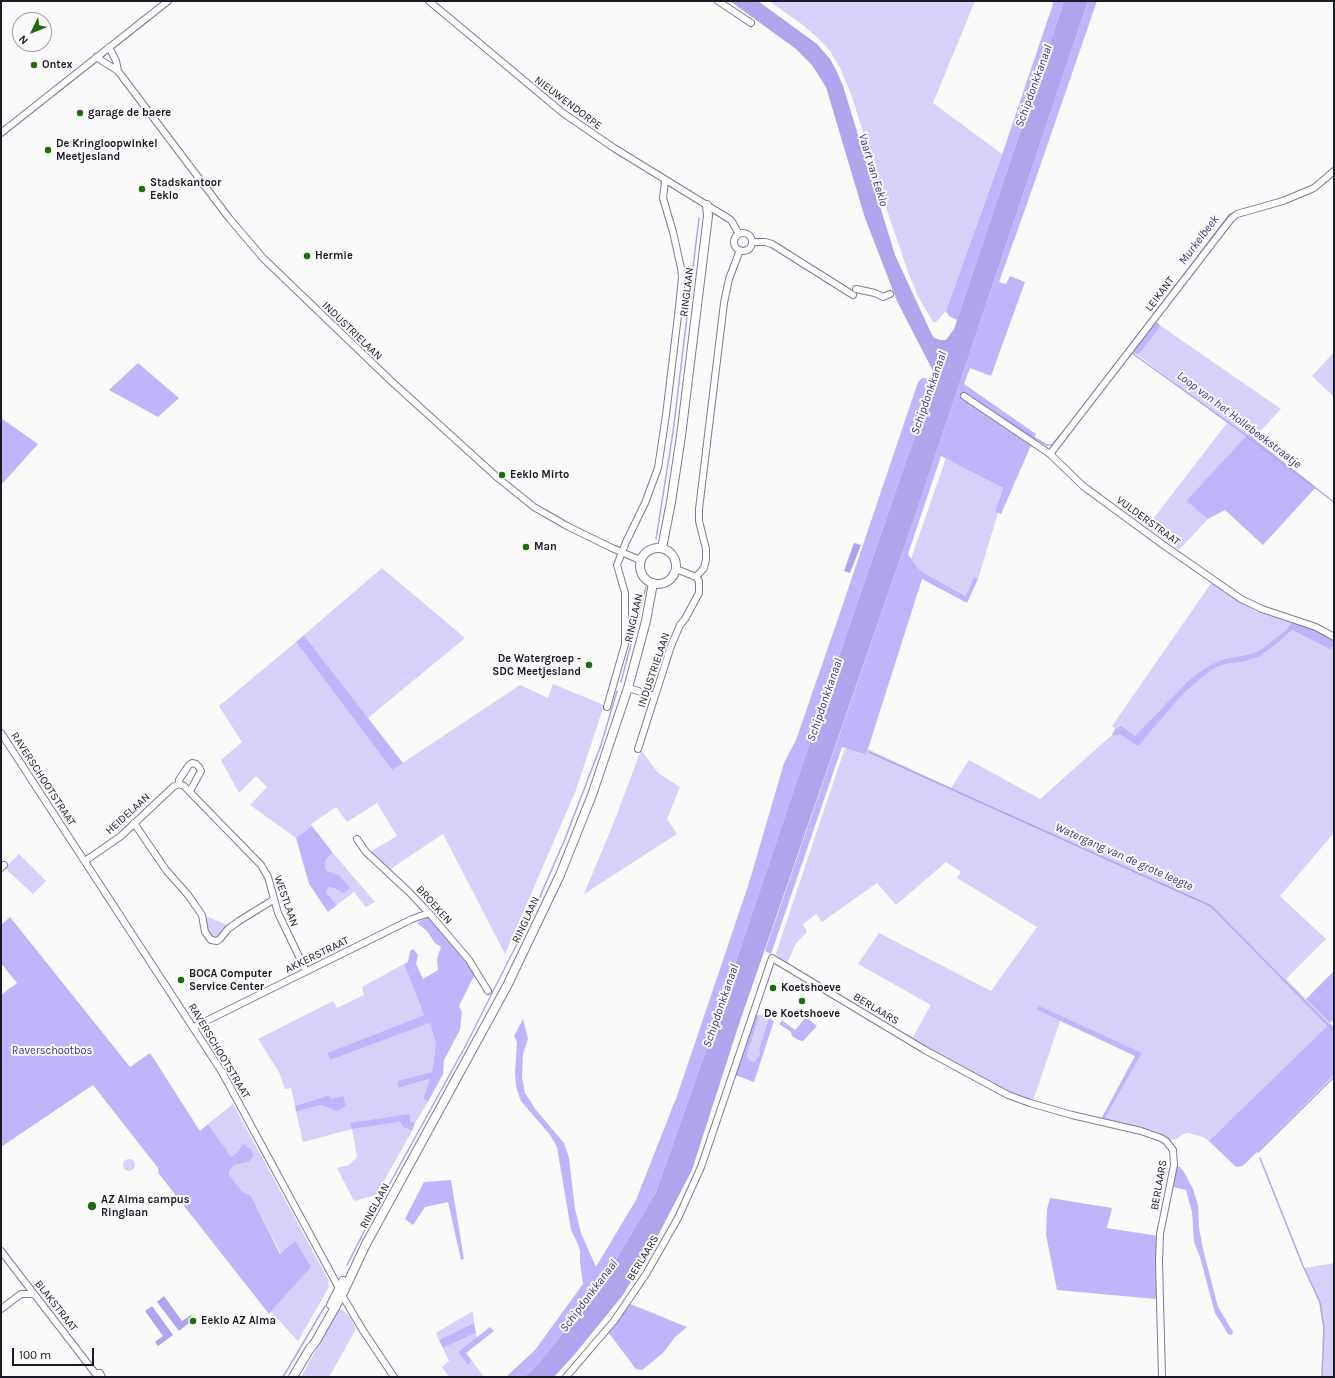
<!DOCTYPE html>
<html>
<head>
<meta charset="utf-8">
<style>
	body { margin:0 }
	#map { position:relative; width:1335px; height:1378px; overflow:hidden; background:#fafafa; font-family:Karla,sans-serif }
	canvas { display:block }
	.frame { position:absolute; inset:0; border:2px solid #1b1926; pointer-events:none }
	.north { position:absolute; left:12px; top:12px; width:40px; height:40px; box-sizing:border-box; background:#fafafa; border:1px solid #a1a0a5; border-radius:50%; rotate:227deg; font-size:11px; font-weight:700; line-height:16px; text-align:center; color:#1b1926 }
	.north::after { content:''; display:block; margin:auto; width:14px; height:18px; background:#1f6c0e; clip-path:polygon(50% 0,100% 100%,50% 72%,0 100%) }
	.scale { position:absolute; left:12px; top:1348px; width:82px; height:18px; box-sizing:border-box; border:2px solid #1b1926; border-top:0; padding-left:5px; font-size:12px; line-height:14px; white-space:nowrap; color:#1b1926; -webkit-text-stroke:3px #fafafa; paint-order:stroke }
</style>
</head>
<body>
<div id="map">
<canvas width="1335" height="1378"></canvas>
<div class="frame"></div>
<div class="north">N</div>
<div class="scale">100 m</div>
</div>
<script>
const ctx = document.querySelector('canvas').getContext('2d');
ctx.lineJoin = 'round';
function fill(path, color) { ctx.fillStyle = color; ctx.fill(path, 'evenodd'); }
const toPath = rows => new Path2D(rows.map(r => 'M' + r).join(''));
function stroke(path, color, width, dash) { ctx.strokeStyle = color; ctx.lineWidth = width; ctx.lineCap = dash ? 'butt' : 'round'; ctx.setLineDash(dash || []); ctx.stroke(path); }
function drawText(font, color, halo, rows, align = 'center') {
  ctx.font = font + ' Karla,sans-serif'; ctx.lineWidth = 4; ctx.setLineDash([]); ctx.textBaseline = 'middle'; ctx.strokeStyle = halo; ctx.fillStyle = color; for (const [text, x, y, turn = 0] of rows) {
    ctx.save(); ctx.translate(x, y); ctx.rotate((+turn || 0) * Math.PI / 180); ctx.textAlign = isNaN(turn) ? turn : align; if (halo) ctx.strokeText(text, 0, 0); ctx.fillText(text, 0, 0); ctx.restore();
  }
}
const green = toPath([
	[769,1,975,1,933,103,1002,154,946,311,936,322,933,322,918,296,908,272,875,175,863,132,851,94,840,68,830,51,819,39,803,25],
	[1161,326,1281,409,1254,438,1248,434,1186,501,1208,519,1179,550,1147,527,1227,423,1138,355],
	[1334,352,1334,397,1312,376],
	[946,458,1003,488,995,512,998,513,978,579,974,578,967,596,924,573,916,566,911,559],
	[382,568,465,638,368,718,304,635],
	[1212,582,1253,610,1292,622,1286,630,1263,648,1254,653,1221,660,1187,682,1134,737,1121,727,1115,729,1112,726],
	[1292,630,1331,650,1334,645,1334,833,1280,896,1326,939,1286,979,1330,1023,1209,1141,1203,1137,1188,1133,1183,1134,1176,1139,1170,1140,1161,1134,1145,1129,1104,1120,1142,1053,1039,1007,1037,1010,1060,1021,1033,1101,1010,1093,912,1039,931,1005,858,964,879,933,991,991,1037,927,957,878,961,872,946,862,896,905,877,883,822,922,816,914,803,924,807,932,796,943,787,964,777,956,776,953,845,748,865,755,868,749,951,788,969,760,1040,799,1112,735,1115,736,1120,733,1138,745,1181,696,1201,678,1215,668,1225,664,1241,662,1279,642],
	[296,642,392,770,520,685,548,698,553,684,604,705,576,790,505,954,443,834,389,870,370,852,397,836,377,803,347,822,336,807,311,824,312,826,296,838,250,805,267,787,256,776,239,793,221,760,242,742,219,706],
	[641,750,658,773,680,787,667,819,677,834,584,894,614,822],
	[333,853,375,902,366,907,354,892,337,905,332,901,326,893,328,887,331,887,339,891,339,875,327,871,325,867,325,862,328,857],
	[19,854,46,881,33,894,5,868],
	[205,916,228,925,218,938,214,939,205,930],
	[404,964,424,1015,327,1053,330,1060,430,1023,436,1044,432,1072,398,1088,431,1079,423,1099,428,1102,415,1123,410,1121,410,1114,352,1129,400,1122,403,1127,412,1131,376,1195,354,1201,337,1168,349,1165,357,1157,352,1129,303,1142,296,1112,320,1105,337,1111,328,1095,295,1106,291,1088,285,1089,279,1072,258,1039,333,1001,337,1008,364,995,362,987],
	[757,1015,761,1015,769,1018,759,1049,760,1055,754,1062,749,1060,747,1057,759,1018],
	[233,1104,328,1279,329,1287,298,1341,271,1312,311,1267,281,1254,251,1196,242,1191,229,1175,229,1171,234,1165,249,1162,238,1152,231,1158,208,1124],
	'123 1165a6 6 0 1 1 12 0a6 6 0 1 1-12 0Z',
	[1334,1263,1334,1377,1322,1377,1323,1328,1319,1303,1304,1268],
	[339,1308,344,1311,350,1317,356,1329,329,1377,301,1377],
	[473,1311,474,1323,439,1340,436,1333],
	[476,1333,477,1338,458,1352,468,1364,472,1361,484,1377,449,1377,442,1367,449,1361,443,1348]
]);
const forest = toPath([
	[1054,1,1064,1,957,320,949,316,946,311,1004,149],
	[1088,1,1097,1,1028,201,999,282,1006,284,1010,276,1025,282,991,376,970,368,964,384,1036,434,1001,514,995,512,1003,488,941,456,908,554,916,566,924,573,966,596,974,577,978,579,967,603,922,579,866,755,842,747,771,954,765,951,916,513],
	[1155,321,1161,326,1138,355,1132,352],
	[138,363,179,398,158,417,109,390],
	[922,378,934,379,934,385,906,461,836,665,705,1053,656,1192,599,1288,538,1364,524,1377,506,1377,535,1350,583,1284,580,1262,580,1251,577,1242,571,1230,557,1147,550,1135,521,1101,519,1096,516,1086,515,1073,517,1042,514,1036,523,1019,528,1039,523,1054,522,1077,525,1093,536,1110,564,1143,569,1158,575,1209,581,1233,596,1267,636,1200,677,1096,749,883,784,763,796,740,842,607,918,382],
	[1,418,38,444,1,485],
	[1248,434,1316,487,1263,545,1225,510,1208,519,1186,501],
	[1292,622,1314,629,1334,640,1334,645,1331,650,1292,630,1279,642,1258,657,1241,662,1225,664,1215,668,1201,678,1181,696,1138,746,1120,734,1115,736,1112,735,1115,729,1121,726,1135,736,1187,682,1204,669,1221,660,1254,653,1263,648,1286,630],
	[304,635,368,718,403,763,392,770,296,642],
	[312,826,333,853,328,857,325,862,325,867,327,871,339,875,350,888,344,893,331,887,328,887,326,893,337,905,328,912,309,884,296,838],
	[10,917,130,1067,150,1053,200,1131,208,1124,231,1157,238,1152,243,1144,252,1151,253,1157,249,1162,234,1165,229,1171,229,1175,242,1191,251,1196,280,1254,295,1241,311,1267,269,1314,159,1174,158,1168,93,1085,1,1147,1,995,17,983,1,963,1,925],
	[427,917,431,919,443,933,475,974,459,1006,462,1012,460,1030,444,1060,443,1074,428,1102,423,1099,430,1079,398,1088,398,1081,432,1072,436,1044,430,1023,330,1060,327,1053,424,1015,404,964,408,962,410,951,413,949,418,955,416,964,423,979,438,970,437,959,441,947,435,943,427,931,417,923],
	[1334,971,1334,1020,1330,1023,1334,1027,1334,1075,1246,1163,1242,1166,1236,1167,1209,1141,1330,1023,1306,999],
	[1039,1006,1142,1053,1104,1120,1101,1119,1135,1056,1037,1010],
	[757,1015,759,1018,747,1056,749,1060,754,1062,760,1055,759,1049,769,1018,774,1021,754,1082,735,1075,755,1016],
	[806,1017,817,1026,803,1041,798,1040,792,1036,791,1032,779,1024,782,1020,795,1030],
	[329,1095,331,1099,343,1096,346,1106,337,1111,320,1105,296,1112,295,1106],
	[410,1114,410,1121,415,1123,412,1131,403,1127,400,1122,352,1129,350,1123],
	[1177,1166,1180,1167,1184,1172,1193,1189,1198,1205,1199,1228,1203,1249,1218,1307,1233,1332,1232,1335,1228,1334,1215,1313,1200,1257,1194,1242,1192,1212,1186,1190,1173,1187],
	[451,1180,464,1259,461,1260,448,1202,425,1207,413,1225,405,1219,424,1182],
	[1050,1198,1112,1208,1107,1228,1158,1236,1156,1263,1156,1299,1057,1290,1046,1235,1047,1209],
	[628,1303,687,1327,675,1337,663,1353,642,1370,636,1369,608,1332],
	[474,1323,476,1333,443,1348,439,1340],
	[490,1327,494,1331,466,1353,472,1361,468,1365,458,1352]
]);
const water = toPath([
	[730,1,758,1,817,44,830,59,836,70,843,86,895,255,931,333,934,338,940,340,946,340,954,329,1064,1,1088,1,916,513,739,1024,692,1170,653,1245,623,1295,575,1354,554,1377,524,1377,538,1364,599,1288,656,1192,705,1053,836,665,906,461,934,385,934,373,897,301,865,218,826,87,812,65,796,49],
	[854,543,861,545,850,573,844,571],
	[164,1296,182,1321,191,1315,194,1319,179,1331,157,1302],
	[152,1306,173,1335,158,1346,155,1342,163,1336,145,1311]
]);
const stream = toPath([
	[1135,339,1229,215,1235,212,1288,196],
	[1132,353,1236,428,1334,502],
	[989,409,1046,445,1052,445,1061,434],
	[656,539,673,432,699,218],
	[621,682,646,587],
	[869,752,1211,906,1334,1031],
	[1258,1152,1334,1077],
	[1260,1158,1303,1266,1320,1302,1324,1327,1322,1377],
	[347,1265,372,1216,466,1045,535,908,565,839,601,745,617,691],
	[283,1377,325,1306]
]);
const minor = toPath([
	[429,1,563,113,614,148,731,220,739,234],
	[718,1,751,23],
	[109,47,116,61,118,71],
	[96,57,118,71,229,218,263,258,390,380,498,478,534,507,567,526,612,548,640,560],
	[1,133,168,1],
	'734 242a9 9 0 1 1 18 0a9 9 0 1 1-18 0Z',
	[752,242,765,242,772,244,853,295],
	[856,289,875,293,883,297,890,294],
	[964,396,1050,454,1083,486,1162,544,1241,599,1262,609,1316,627,1334,637],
	[1050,454,1231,219,1237,214,1283,201,1314,188,1334,171],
	[696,577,704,568,706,559,706,549,699,521,699,509,724,303,729,279,740,250],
	[628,688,655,696],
	[607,707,625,644,625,593,617,565,626,542,645,503,658,468,666,415,679,307,682,277,681,268,673,232,663,198,665,181],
	[1,733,222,1072,339,1288],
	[638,749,671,646,680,625,685,619,699,593,699,581,696,577,676,569],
	[179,784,179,780,189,765,192,763,196,764,199,767,201,771,190,791],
	[134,823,166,870,188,895,202,915,205,932,211,940,217,941,220,939,228,929,239,921,273,900],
	[357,839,366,852,409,892,429,913,469,960,488,991],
	[85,861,121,836,173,787,179,784,184,786,261,865,268,877,278,913,306,971],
	[1,868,4,865],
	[194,1027,412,919,429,913],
	[1,1251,95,1373],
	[342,1295,362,1329,394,1377],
	[1,1309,21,1294,34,1294],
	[95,1373,100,1373,102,1377],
	[566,1377,614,1321,646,1274,678,1218,701,1167,772,958,925,1050,1008,1095,1030,1103,1072,1115,1141,1131,1161,1138,1166,1141,1173,1150,1174,1165,1160,1234,1159,1262,1162,1377]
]);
const major = toPath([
	'640 566a18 18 0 1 1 36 0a18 18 0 1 1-36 0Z',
	[662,548,671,502,681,436,708,216,707,205],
	[331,1305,343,1281],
	[293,1377,309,1350,316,1341,342,1295,366,1244,507,986,560,875,592,795,628,688,646,621,653,583]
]);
const markers = [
	[34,65,4,"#1f6c0e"],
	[80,113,4,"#1f6c0e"],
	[48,150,4,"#1f6c0e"],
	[142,189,4,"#1f6c0e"],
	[307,256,4,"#1f6c0e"],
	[502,475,4,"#1f6c0e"],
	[526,547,4,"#1f6c0e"],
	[589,665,4,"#1f6c0e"],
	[181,980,4,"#1f6c0e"],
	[773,988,4,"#1f6c0e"],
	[802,1001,4,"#1f6c0e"],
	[92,1206,5,"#1f6c0e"],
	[193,1321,4,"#1f6c0e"]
];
const poiNames = [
	["Ontex",42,65],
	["garage de baere",88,113],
	["De Kringloopwinkel",56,144],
	["Meetjesland",56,157],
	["Stadskantoor",150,183],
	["Eeklo",150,196],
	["Hermie",315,256],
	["Eeklo Mirto",510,475],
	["Man",534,547],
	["De Watergroep -",581,659,"right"],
	["SDC Meetjesland",581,672,"right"],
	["BOCA Computer",189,974],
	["Service Center",189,987],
	["Koetshoeve",781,988],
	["De Koetshoeve",802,1014,"center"],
	["AZ Alma campus",101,1200],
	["Ringlaan",101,1213],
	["Eeklo AZ Alma",201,1321]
];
const streetNames = [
	["NIEUWENDORPE",568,103,37],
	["RINGLAAN",687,292,-83],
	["LEIKANT",1160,294,-53],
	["INDUSTRIELAAN",352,331,44],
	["VULDERSTRAAT",1148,521,36],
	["RINGLAAN",634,618,-77],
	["INDUSTRIELAAN",654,670,-71],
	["RAVERSCHOOTSTRAAT",43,779,57],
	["HEIDELAAN",128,814,-42],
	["WESTLAAN",286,901,71],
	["BROEKEN",434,905,48],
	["RINGLAAN",526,920,-65],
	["AKKERSTRAAT",317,955,-26],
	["BERLAARS",876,1009,31],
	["RAVERSCHOOTSTRAAT",219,1051,59],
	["BERLAARS",1159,1185,-80],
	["RINGLAAN",375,1206,-61],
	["BERLAARS",643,1258,-59],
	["BLAKSTRAAT",56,1306,52]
];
const parkNames = [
	["Raverschootbos",52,1051]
];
const waterNames = [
	["Schipdonkkanaal",1034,86,-70],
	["Vaart van Eeklo",873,170,73],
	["Murkelbeek",1199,240,-53],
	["Schipdonkkanaal",929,393,-71],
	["Loop van het Hollebeekstraatje",1239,420,37],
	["Schipdonkkanaal",825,700,-71],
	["Watergang van de grote leegte",1124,857,24],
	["Schipdonkkanaal",721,1006,-71],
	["Schipdonkkanaal",589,1296,-53]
];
fill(green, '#d6d0fa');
fill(forest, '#c0b5fd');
fill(water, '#b0a5ec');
stroke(stream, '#b0a5ec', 1.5);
stroke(minor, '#7e7a9a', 8);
stroke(major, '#7e7a9a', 10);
stroke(minor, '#fff', 6);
stroke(major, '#fff', 8);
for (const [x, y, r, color] of markers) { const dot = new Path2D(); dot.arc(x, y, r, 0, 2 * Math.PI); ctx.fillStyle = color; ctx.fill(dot); stroke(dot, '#fafafa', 1.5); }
drawText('bold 11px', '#1b1926', '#fafafa', poiNames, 'left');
drawText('11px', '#1b1926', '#fafafa', streetNames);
drawText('11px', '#453082', '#fafafa', parkNames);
drawText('italic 12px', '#452f81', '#fafafa', waterNames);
</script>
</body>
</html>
